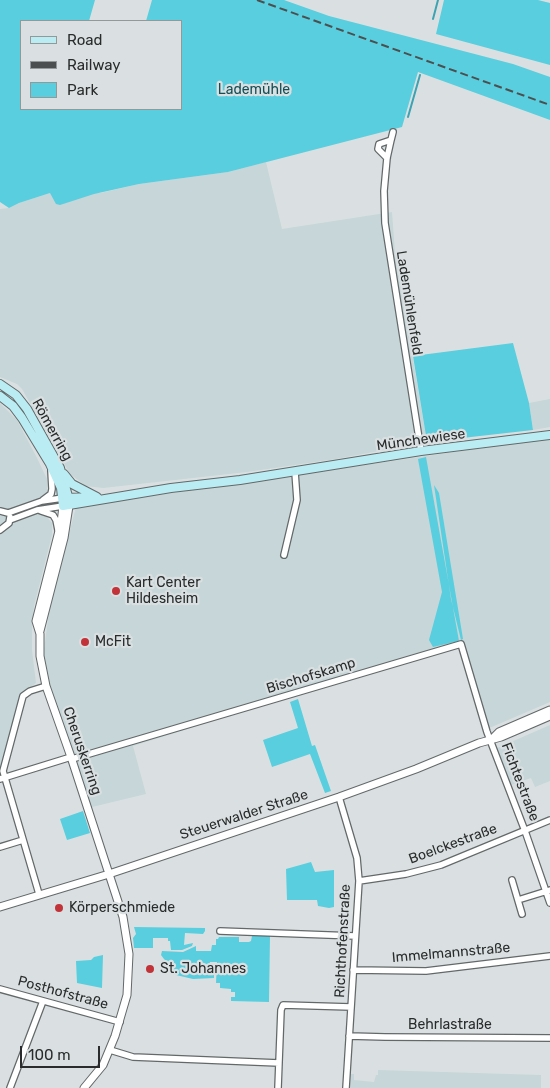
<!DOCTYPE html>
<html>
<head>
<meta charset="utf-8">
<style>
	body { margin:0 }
	#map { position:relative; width:550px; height:1088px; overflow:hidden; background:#dae0e1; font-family:Rubik,sans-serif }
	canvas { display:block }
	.legend { position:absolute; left:20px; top:20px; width:162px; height:90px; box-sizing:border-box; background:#dae0e1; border:1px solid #939899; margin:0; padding:6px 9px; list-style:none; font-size:15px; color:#292b2c }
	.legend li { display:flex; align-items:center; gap:10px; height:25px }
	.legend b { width:25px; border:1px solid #939899 }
	.scale { position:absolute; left:20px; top:1046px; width:80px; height:22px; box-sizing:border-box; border:2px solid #292b2c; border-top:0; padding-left:6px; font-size:15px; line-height:18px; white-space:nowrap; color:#292b2c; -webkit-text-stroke:4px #dae0e1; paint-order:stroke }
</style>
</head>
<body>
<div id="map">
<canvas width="550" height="1088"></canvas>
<ul class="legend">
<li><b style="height:6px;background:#baedf3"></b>Road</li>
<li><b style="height:6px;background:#4c4f50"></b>Railway</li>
<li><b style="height:14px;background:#59cede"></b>Park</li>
</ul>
<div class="scale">100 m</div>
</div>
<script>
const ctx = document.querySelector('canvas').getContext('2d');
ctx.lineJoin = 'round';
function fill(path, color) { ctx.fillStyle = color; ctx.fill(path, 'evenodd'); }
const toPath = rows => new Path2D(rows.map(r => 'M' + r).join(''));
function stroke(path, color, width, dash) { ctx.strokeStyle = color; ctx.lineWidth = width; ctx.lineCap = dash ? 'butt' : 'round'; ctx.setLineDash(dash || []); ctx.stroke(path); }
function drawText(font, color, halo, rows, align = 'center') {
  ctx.font = font + ' Rubik,sans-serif'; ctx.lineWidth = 4.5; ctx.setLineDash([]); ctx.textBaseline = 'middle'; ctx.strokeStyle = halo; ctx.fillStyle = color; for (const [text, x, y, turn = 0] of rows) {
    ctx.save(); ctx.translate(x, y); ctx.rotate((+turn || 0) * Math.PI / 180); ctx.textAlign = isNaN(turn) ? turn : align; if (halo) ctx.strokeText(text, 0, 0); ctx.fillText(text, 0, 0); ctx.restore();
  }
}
const built = toPath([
	[266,162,282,229,392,212,395,253,427,442,336,459,247,472,103,488,86,486,70,474,22,389,17,384,0,377,0,209,9,208,19,203,50,193,101,193,139,184,228,172],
	[550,399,550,427,533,430,529,403],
	[0,403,17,420,37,458,47,479,47,517,52,523,52,535,34,606,32,627,32,650,36,683,25,692,2,775,0,775],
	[550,438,550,702,487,729,459,644,133,746,146,794,88,808,50,694,43,658,49,611,76,507],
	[550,725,550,781,535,787,531,778,508,786,495,749],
	[378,1070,541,1075,541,1088,348,1088,349,1074,354,1074,354,1080,374,1082,376,1075,378,1075]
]);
const green = toPath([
	[0,0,95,0,89,21,21,21,21,109,181,109,181,21,146,21,152,0,284,0,329,16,513,64,550,77,550,120,418,72,402,127,228,172,139,184,94,194,60,205,56,204,50,193,19,203,9,208,0,202],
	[444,0,538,0,550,3,550,65,436,34],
	[513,343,529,403,533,430,427,442,413,356],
	[426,457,459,641,433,647,429,640,442,592,418,459],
	[434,485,439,493,463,639,461,640,451,599],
	[298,699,312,746,315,745,331,791,325,793,310,754,272,767,263,740,298,728,290,702],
	[83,811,90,833,67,840,60,819],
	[311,862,315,872,334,870,334,907,329,908,318,906,317,900,287,900,286,869],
	[134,927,205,928,205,931,203,934,185,933,184,945,193,943,192,946,182,950,171,950,170,941,168,941,168,938,153,938,153,948,134,948,133,938,136,934],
	[252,936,270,936,269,1002,231,1001,231,997,235,997,235,992,231,992,231,989,220,988,220,983,216,983,217,962,210,962,209,968,207,966,202,970,206,975,211,971,210,968,214,969,214,978,193,979,176,975,161,955,162,951,183,952,196,946,196,951,211,951,212,945,216,945,216,939,218,939,219,937,239,937,239,942,249,942,251,941],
	[103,955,102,988,77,983,76,961,91,960,94,957]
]);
const stream = toPath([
	[433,19,438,0],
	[408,117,420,75]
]);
const minor = toPath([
	[391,140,393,132],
	[387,158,378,149,379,144,391,140,387,158,384,191,385,223,421,451],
	[43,500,51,494,52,489,51,471],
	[0,511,8,513,42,501,63,498],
	[41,511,53,515,56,520,58,530],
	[10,520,37,510,63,506],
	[0,530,9,523,10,517],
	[284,555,297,500,295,472],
	[72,759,461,644,487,732,525,831,550,903],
	[0,779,71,757],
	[339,797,357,858,359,881,346,1088],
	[0,847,23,840],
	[512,880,522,914],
	[359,881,406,874,441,865,550,820],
	[39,894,3,771,23,696,30,691,46,686],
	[518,900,550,890],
	[220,931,355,936],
	[353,970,426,971,550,956],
	[0,989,120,1022],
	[349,1036,385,1037,550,1038],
	[110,1050,133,1057,279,1063],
	[10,1088,43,1001],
	[278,1088,281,1010,283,1005,351,1007]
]);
const tertiary = toPath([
	[63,506,61,523,36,621,40,634,40,656,46,686,71,757,123,917,129,954,127,995,115,1036,103,1065,84,1088],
	[40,631,64,538,69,506],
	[493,738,499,732,550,710],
	[0,907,109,874,339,797,416,769,479,743,501,737,550,716]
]);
const secondary = toPath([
	[0,384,16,395,27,409,60,468,68,496],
	[0,396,13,406,22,418,50,464,61,488,63,506,171,488,240,480,421,451,550,435],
	[64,474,72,484,97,497],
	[63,498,94,497]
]);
const rail = toPath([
	[257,0,550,105]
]);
const markers = [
	[116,591,5,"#c23239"],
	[85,642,5,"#c23239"],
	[59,908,5,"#c23239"],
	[150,969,5,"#c23239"]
];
const parkNames = [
	["Lademühle",254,90]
];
const streetNames = [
	["Lademühlenfeld",409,303,81],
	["Römerring",52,430,61],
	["Münchewiese",421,440,-8],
	["Bischofskamp",311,676,-17],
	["Cheruskerring",82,751,71],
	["Fichtestraße",520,782,69],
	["Steuerwalder Straße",244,815,-18],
	["Boelckestraße",453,844,-20],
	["Richthofenstraße",343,941,-87],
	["Immelmannstraße",451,953,-5],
	["Posthofstraße",63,993,15],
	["Behrlastraße",450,1025]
];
const poiNames = [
	["Kart Center",126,583],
	["Hildesheim",126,599],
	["McFit",95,642],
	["Körperschmiede",69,908],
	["St. Johannes",160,969]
];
fill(built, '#c7d6d8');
fill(green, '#59cede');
stroke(stream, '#3da2b1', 2);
stroke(minor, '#636869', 8);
stroke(tertiary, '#636869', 9);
stroke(secondary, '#636869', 10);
stroke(minor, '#fff', 5.5);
stroke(tertiary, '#fff', 7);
stroke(secondary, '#baedf3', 8);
stroke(rail, '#4c4f50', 2, [8, 4]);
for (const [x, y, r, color] of markers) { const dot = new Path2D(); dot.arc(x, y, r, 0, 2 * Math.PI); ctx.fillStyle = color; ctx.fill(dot); stroke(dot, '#dae0e1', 2); }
drawText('14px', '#134e56', '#dae0e1', parkNames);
drawText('14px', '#292b2c', '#dae0e1', streetNames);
drawText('14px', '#292b2c', '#dae0e1', poiNames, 'left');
</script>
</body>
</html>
